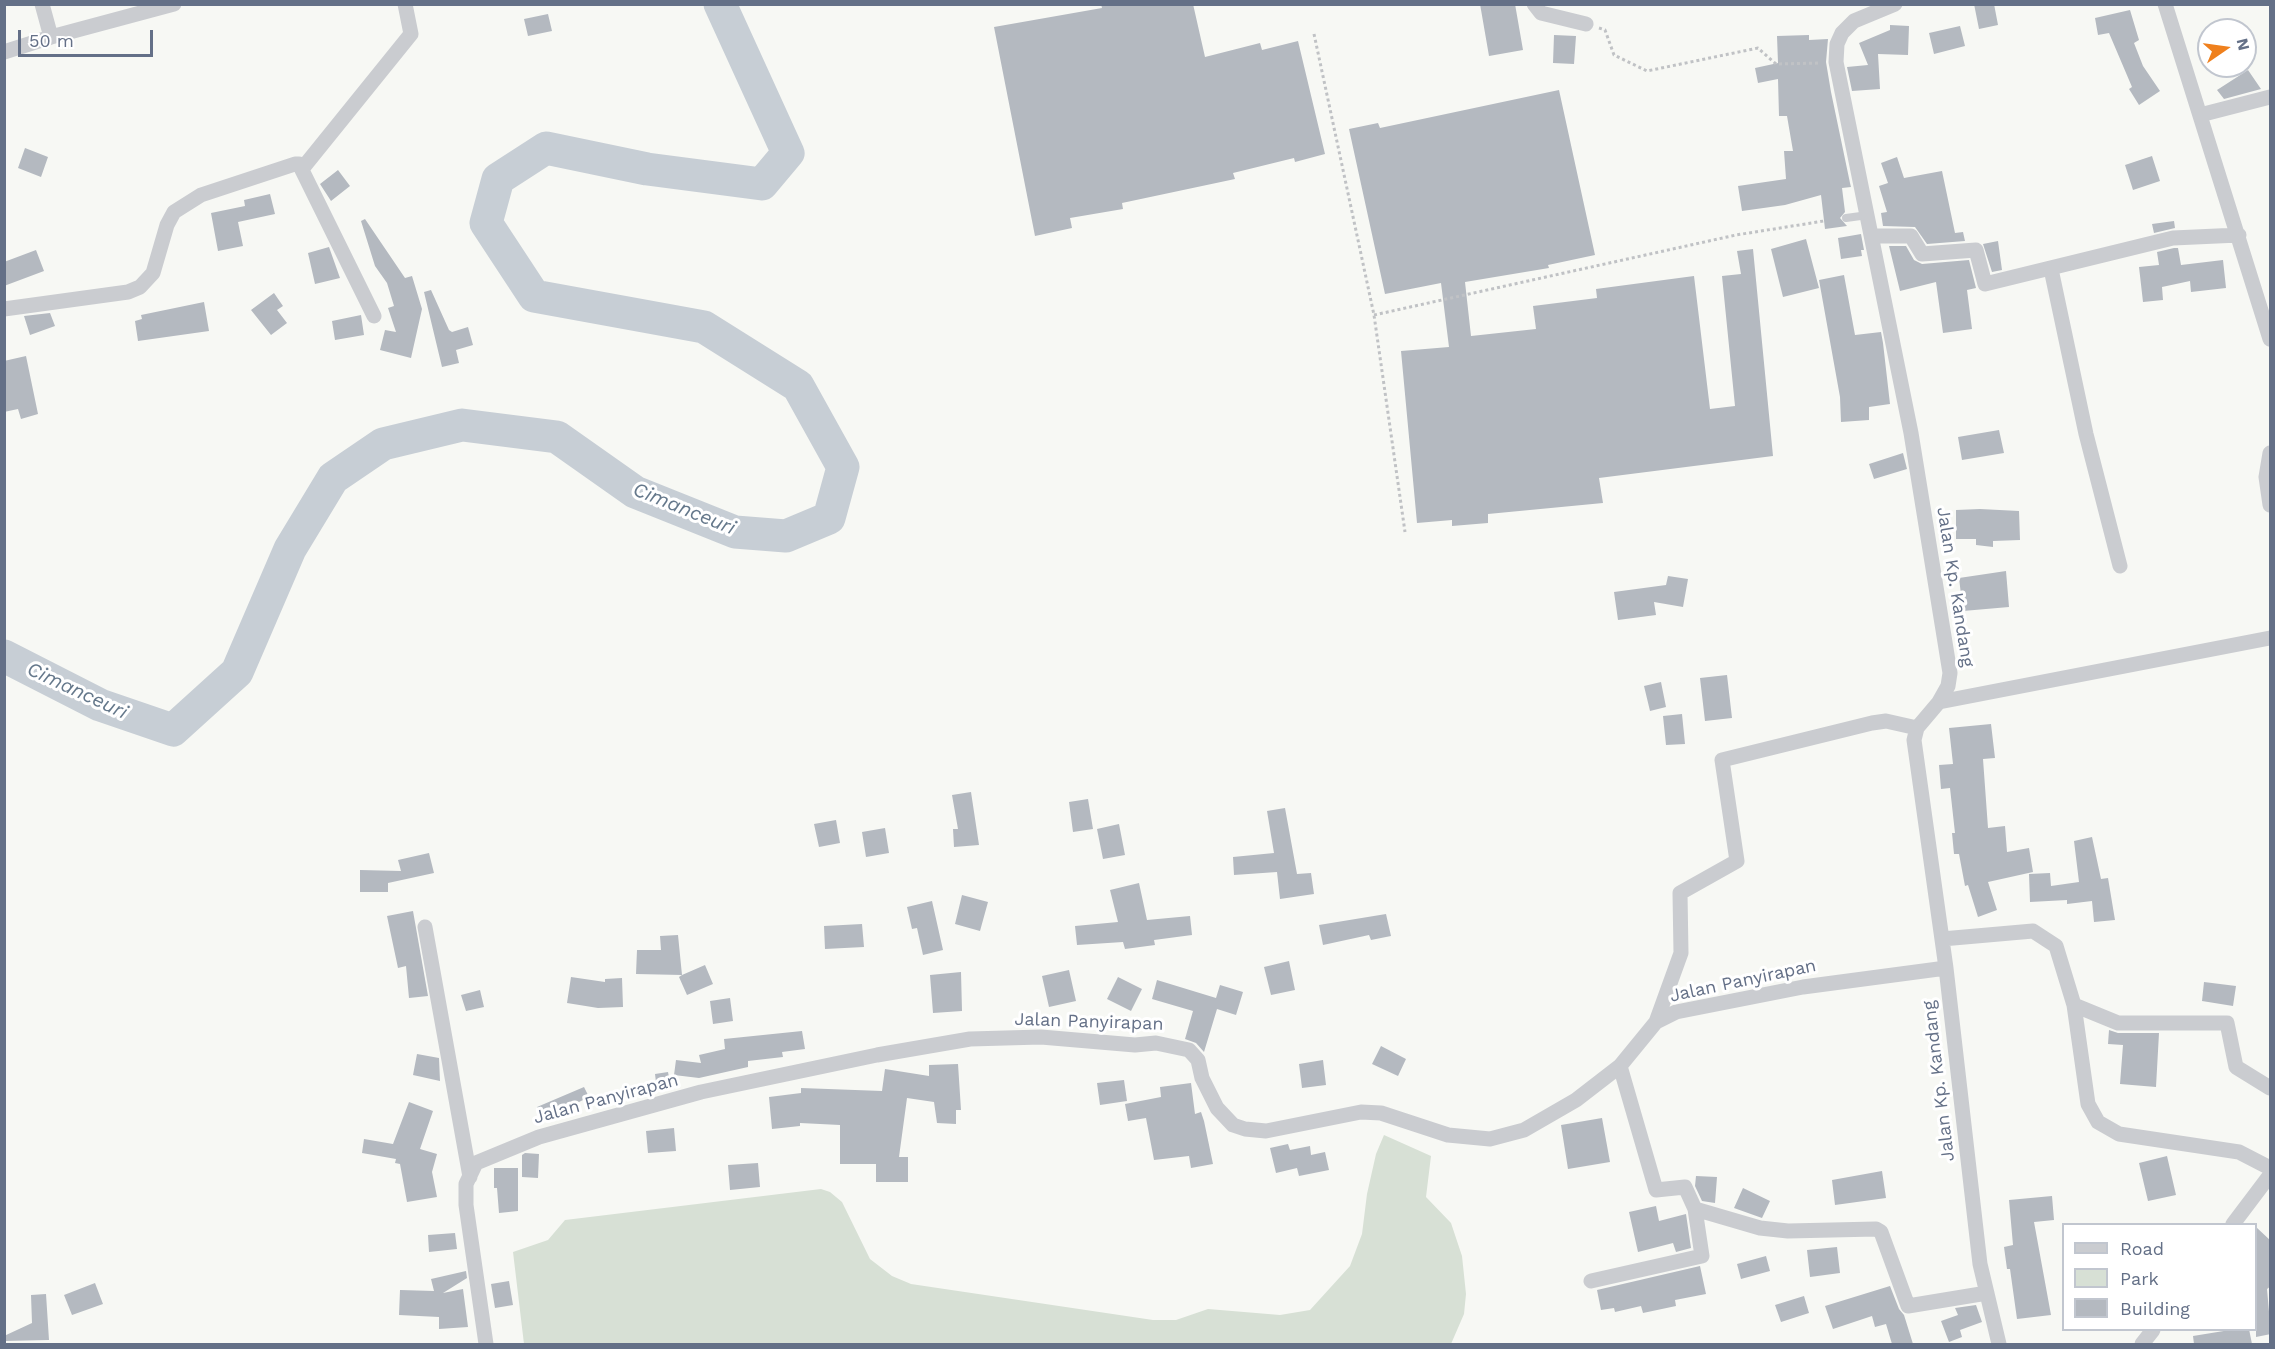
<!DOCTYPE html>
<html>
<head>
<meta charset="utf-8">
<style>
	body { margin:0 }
	#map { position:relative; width:2275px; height:1349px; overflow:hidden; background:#f7f8f4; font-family:"Work Sans",sans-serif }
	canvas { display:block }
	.frame { position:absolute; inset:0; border:6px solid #647087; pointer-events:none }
	.legend { position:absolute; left:2062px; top:1223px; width:195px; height:108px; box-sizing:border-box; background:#fff; border:2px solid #c1c6cf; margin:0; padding:8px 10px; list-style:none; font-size:18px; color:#647087 }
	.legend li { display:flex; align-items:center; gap:12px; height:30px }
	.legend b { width:30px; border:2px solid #c1c6cf }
	.north { position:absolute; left:2197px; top:18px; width:60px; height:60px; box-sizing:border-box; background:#fff; border:2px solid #c1c6cf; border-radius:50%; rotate:77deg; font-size:16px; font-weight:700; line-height:24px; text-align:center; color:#647087 }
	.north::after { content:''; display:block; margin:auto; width:21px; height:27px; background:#ef801d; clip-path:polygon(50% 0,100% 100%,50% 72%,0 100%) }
	.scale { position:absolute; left:18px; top:30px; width:135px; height:27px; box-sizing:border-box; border:3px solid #647087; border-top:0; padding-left:8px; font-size:18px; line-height:21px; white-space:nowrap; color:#647087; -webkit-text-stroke:4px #fff; paint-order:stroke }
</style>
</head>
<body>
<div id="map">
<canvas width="2275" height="1349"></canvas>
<div class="frame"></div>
<ul class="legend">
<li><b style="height:8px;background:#caccd0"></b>Road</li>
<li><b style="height:16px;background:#d7e0d5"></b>Park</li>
<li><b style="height:16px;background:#b4b9c0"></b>Building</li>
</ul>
<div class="north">N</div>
<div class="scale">50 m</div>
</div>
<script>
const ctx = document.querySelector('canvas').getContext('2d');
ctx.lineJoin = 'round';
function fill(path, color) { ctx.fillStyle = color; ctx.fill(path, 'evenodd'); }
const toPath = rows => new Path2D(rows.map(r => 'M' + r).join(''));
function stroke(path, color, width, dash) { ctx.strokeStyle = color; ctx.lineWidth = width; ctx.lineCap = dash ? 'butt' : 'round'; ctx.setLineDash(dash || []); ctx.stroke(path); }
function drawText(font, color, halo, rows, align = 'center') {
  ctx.font = font + ' "Work Sans",sans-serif'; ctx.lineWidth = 6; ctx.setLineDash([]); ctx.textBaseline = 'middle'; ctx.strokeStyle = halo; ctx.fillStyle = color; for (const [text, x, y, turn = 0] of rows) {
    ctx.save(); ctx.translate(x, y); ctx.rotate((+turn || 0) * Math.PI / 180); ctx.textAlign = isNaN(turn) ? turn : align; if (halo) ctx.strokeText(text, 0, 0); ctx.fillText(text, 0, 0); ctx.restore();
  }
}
const green = toPath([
	[1384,1135,1431,1156,1426,1197,1451,1223,1462,1256,1466,1294,1464,1314,1451,1344,524,1344,513,1252,548,1240,565,1220,821,1189,830,1192,842,1202,870,1259,892,1276,911,1284,1153,1320,1176,1320,1208,1309,1280,1315,1310,1310,1350,1266,1362,1234,1367,1194,1376,1154]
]);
const river = toPath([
	[4,656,100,705,173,730,237,672,290,549,333,478,383,444,462,425,557,437,635,492,735,532,786,536,829,518,843,467,798,386,704,327,534,296,486,223,498,179,546,148,647,169,762,184,788,153,720,4]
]);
const building = toPath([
	[1101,4,1193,4,1205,57,1260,43,1262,50,1298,41,1325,154,1295,162,1294,158,1233,173,1235,179,1122,203,1123,209,1070,218,1072,228,1035,236,994,27,1102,8],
	[1480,4,1515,4,1523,50,1489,56],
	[1974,4,1994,4,1998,25,1979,29],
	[2130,10,2139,40,2134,43,2143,66,2160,91,2139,105,2129,89,2132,87,2109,33,2098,35,2095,18],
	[548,14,552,31,528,36,524,19],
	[1890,25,1909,26,1908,55,1878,54,1880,89,1852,91,1847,67,1868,65,1859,43,1890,30],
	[1960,26,1965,46,1934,54,1929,33],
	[1554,35,1576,36,1574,64,1553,63],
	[1809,35,1809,40,1828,39,1826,62,1831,92,1850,183,1851,187,1842,188,1845,212,1840,218,1847,226,1825,229,1821,195,1785,205,1742,211,1738,186,1786,179,1784,151,1793,151,1787,116,1779,116,1778,79,1758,83,1755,68,1778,63,1777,36],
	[2248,70,2261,89,2224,99,2217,90],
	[1559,90,1595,255,1548,265,1549,268,1465,282,1471,336,1536,329,1533,306,1597,298,1596,289,1694,276,1710,409,1735,406,1722,276,1741,274,1737,251,1753,249,1773,456,1599,478,1603,503,1488,514,1488,523,1452,526,1452,520,1417,523,1401,351,1449,347,1441,283,1385,294,1349,129,1378,123,1380,128],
	[25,148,48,157,41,177,18,168],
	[2152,156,2160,181,2133,190,2125,165],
	[1897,157,1904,178,1942,171,1955,233,1963,232,1965,241,1927,244,1915,227,1883,226,1881,213,1887,212,1879,186,1888,183,1881,163],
	[338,170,350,186,331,201,320,184],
	[270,194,275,214,238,222,243,246,218,251,211,213,245,206,244,200],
	[365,219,405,278,412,276,422,309,411,358,380,350,385,330,396,332,388,308,394,306,387,283,375,266,361,221],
	[2174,221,2175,228,2154,233,2152,224],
	[1861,234,1864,250,1861,250,1862,256,1841,259,1838,238],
	[1806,239,1819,288,1783,297,1771,249],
	[1998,241,2002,270,1992,272,1983,244],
	[1889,246,1906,246,1914,260,1922,264,1969,260,1976,288,1967,290,1972,329,1943,333,1936,282,1900,291],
	[329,247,340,278,315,284,308,253],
	[2174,248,2178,248,2181,265,2223,260,2226,288,2191,292,2190,281,2162,287,2163,300,2143,302,2139,267,2159,265,2157,252],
	[36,250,44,271,4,286,4,262],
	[1844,275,1855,335,1881,332,1883,343,1890,404,1869,407,1869,420,1841,422,1840,397,1819,280],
	[431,290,449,330,452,332,468,327,473,345,456,350,459,363,442,367,424,292],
	[274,293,283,306,277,310,287,323,271,335,251,310],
	[204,302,209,331,138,341,135,321,142,319,141,315],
	[50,313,55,326,30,335,24,316],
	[361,315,364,335,335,340,332,321],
	[26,356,38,414,21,419,18,409,4,412,4,361],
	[1999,430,2004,453,1962,460,1958,437],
	[1903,453,1907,469,1874,479,1869,464],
	[1980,509,2019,511,2020,540,1993,541,1993,547,1976,545,1976,539,1956,539,1956,510],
	[2006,571,2009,607,1963,611,1959,578],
	[1668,576,1688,579,1683,607,1654,602,1656,615,1618,620,1614,592,1666,585],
	[1727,675,1732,718,1705,721,1700,678],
	[1661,682,1666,707,1650,711,1644,686],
	[1682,714,1685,744,1666,745,1663,716],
	[1991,724,1995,758,1983,759,1988,828,2005,826,2007,852,2029,848,2033,872,1988,882,1997,910,1978,917,1968,885,1965,886,1959,854,1954,854,1952,833,1955,833,1950,788,1941,789,1939,765,1953,764,1949,728],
	[971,792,979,845,954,847,953,829,958,829,952,795],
	[1088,799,1093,829,1073,832,1069,802],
	[1285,808,1297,874,1311,873,1314,894,1280,899,1277,872,1234,875,1233,857,1274,853,1267,811],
	[836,820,840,843,819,847,814,824],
	[1119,824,1125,855,1103,859,1097,829],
	[885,828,889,853,866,857,862,832],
	[2092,837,2101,879,2108,878,2115,920,2094,922,2092,901,2067,904,2067,900,2030,902,2029,874,2050,873,2051,886,2079,882,2074,841],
	[429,853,434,873,388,883,388,892,360,892,360,870,401,871,398,860],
	[1139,883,1147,920,1190,916,1192,935,1154,940,1155,945,1125,949,1123,942,1077,945,1075,926,1118,922,1110,890],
	[962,895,988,902,980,931,955,924],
	[932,901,943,950,923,955,917,928,912,929,907,907],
	[413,911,428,996,409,998,406,966,398,968,387,916],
	[1386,914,1391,936,1371,940,1369,935,1323,945,1319,925],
	[862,924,864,947,825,949,824,926],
	[678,935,682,975,705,965,713,984,687,995,679,977,682,975,636,974,637,950,661,950,660,936],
	[1289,961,1295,990,1271,995,1264,967],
	[1069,970,1076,1001,1049,1007,1042,976],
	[961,972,962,1011,933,1013,930,975],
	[571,977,605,982,605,979,622,978,623,1007,598,1008,567,1003],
	[1118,977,1142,989,1131,1011,1107,999],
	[1157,980,1216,998,1220,985,1243,992,1236,1015,1217,1009,1204,1052,1196,1043,1185,1039,1193,1011,1152,999],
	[2204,982,2236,986,2233,1006,2202,1001],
	[480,990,484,1007,466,1011,461,995],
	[730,998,733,1021,713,1024,710,1001],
	[2109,1030,2118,1033,2159,1033,2156,1087,2120,1084,2123,1045,2108,1044],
	[802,1031,805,1049,782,1052,783,1057,748,1061,748,1067,699,1078,674,1075,676,1060,701,1063,699,1055,725,1049,724,1039],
	[1381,1046,1406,1059,1398,1076,1372,1064],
	[417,1054,439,1058,440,1081,413,1075],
	[1323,1060,1326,1085,1302,1088,1299,1064],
	[958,1064,961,1110,956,1110,956,1124,937,1123,934,1102,907,1098,899,1157,908,1157,908,1182,876,1182,876,1164,840,1164,840,1125,800,1123,800,1126,772,1129,769,1097,801,1093,801,1088,882,1091,885,1069,929,1076,929,1065],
	[668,1072,671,1088,657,1090,655,1074],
	[1124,1080,1127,1101,1100,1105,1097,1083],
	[1191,1083,1195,1114,1201,1112,1204,1121,1213,1164,1191,1168,1189,1156,1154,1160,1146,1118,1128,1121,1125,1104,1161,1097,1160,1087],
	[584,1087,589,1097,577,1103,580,1109,559,1118,557,1114,544,1120,537,1107],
	[409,1102,433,1111,420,1149,437,1154,432,1172,437,1197,407,1202,400,1164,395,1163,396,1159,362,1153,364,1139,393,1144],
	[1602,1118,1610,1162,1568,1169,1561,1125],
	[674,1128,676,1151,648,1153,646,1131],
	[1288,1144,1290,1150,1310,1146,1311,1155,1325,1152,1329,1170,1299,1176,1297,1168,1276,1173,1270,1148],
	[525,1153,539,1154,538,1178,522,1177,522,1155],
	[2167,1156,2176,1195,2148,1201,2139,1163],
	[758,1163,760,1187,730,1190,728,1165],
	[494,1168,518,1168,518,1211,499,1213,497,1188,494,1188],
	[1882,1171,1886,1198,1835,1205,1832,1180],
	[1696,1176,1717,1177,1715,1203,1702,1201,1695,1186],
	[1743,1188,1770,1201,1762,1218,1734,1208],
	[2052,1196,2054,1220,2034,1222,2051,1315,2017,1319,2010,1269,2007,1269,2004,1247,2013,1245,2009,1200],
	[1656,1206,1659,1221,1686,1214,1691,1248,1676,1252,1673,1243,1638,1252,1629,1212],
	[2256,1227,2271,1241,2271,1286,2267,1289,2271,1334,2256,1337],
	[455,1233,457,1249,429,1252,428,1235],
	[1837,1247,1840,1273,1810,1277,1807,1250],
	[1766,1256,1770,1271,1741,1279,1737,1264],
	[1700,1266,1706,1294,1675,1300,1676,1306,1643,1313,1641,1306,1615,1312,1614,1308,1601,1310,1597,1290],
	[466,1271,467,1278,443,1293,463,1289,468,1327,439,1329,439,1317,399,1315,400,1290,434,1291,431,1279],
	[509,1281,513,1305,495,1308,491,1284],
	[95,1283,103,1304,72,1315,64,1295],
	[1890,1286,1899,1309,1904,1315,1913,1344,1892,1344,1886,1324,1875,1327,1872,1316,1833,1329,1825,1306],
	[46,1294,49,1340,4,1341,4,1336,32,1323,31,1295],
	[1804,1296,1809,1313,1781,1322,1775,1305],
	[1976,1305,1982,1322,1960,1330,1962,1337,1949,1342,1941,1321,1958,1315,1955,1308],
	[2236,1329,2249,1329,2252,1344,2194,1344,2193,1336]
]);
const path = toPath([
	[1599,28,1605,30,1614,55,1647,71,1758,48,1776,64,1821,63],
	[1314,34,1374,315,1405,532],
	[1374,315,1736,235,1824,221]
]);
const service = toPath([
	[1846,218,1868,215]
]);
const minor = toPath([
	[42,4,51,37],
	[1534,4,1541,13,1586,24],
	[1895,4,1854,21,1842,33,1837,44,1836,62,1911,433,1950,673,1948,686,1939,702,1917,728,1914,740,1946,968,1980,1264,1999,1344],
	[2165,4,2270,339],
	[4,52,51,37,174,4],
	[2200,115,2270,97],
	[302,169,411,34,405,4],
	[1872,236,1911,236,1922,254,1976,250,1985,284,2173,238,2239,235],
	[2051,269,2086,434,2120,566],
	[4,309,128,292,140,287,153,273,167,225,174,212,201,195,295,164,299,164,374,316],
	[2270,453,2266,477,2270,505],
	[1939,702,2270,638],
	[425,927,470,1177],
	[1942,939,2033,931,2056,946,2074,1005,2118,1023,2227,1023,2236,1067,2270,1088],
	[2074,1005,2088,1104,2098,1122,2119,1134,2239,1152,2270,1168],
	[1656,1022,1681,953,1680,893,1737,861,1722,760,1872,723,1886,721,1917,728],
	[1620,1066,1656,1190,1685,1187,1695,1209,1760,1228,1788,1231,1876,1229,1881,1232,1908,1306,1987,1293],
	[2233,1224,2270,1175],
	[1591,1281,1702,1256,1695,1209],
	[486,1344,466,1205,466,1184,476,1163,539,1137,701,1092,877,1055,970,1039,1041,1037,1135,1045,1156,1043,1189,1050,1198,1060,1202,1078,1217,1108,1233,1125,1245,1129,1266,1131,1361,1112,1381,1113,1448,1135,1490,1139,1524,1130,1576,1100,1620,1066,1656,1022,1676,1012,1803,987,1946,968],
	[2142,1344,2153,1330]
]);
const streetNames = [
	["Jalan Kp. Kandang",1955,587,81],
	["Jalan Panyirapan",1743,981,-12],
	["Jalan Panyirapan",1089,1022,2],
	["Jalan Kp. Kandang",1939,1081,-97],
	["Jalan Panyirapan",606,1099,-15]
];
const waterNames = [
	["Cimanceuri",684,509,22],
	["Cimanceuri",77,691,25]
];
fill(green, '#d7e0d5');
stroke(river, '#c7ced5', 33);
fill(building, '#b4b9c0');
stroke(path, '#c0c2c5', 3, [3, 3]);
stroke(service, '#caccd0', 8);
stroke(minor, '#caccd0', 15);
drawText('18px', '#647087', '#fff', streetNames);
drawText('italic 20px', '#65788b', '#fff', waterNames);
</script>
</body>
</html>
